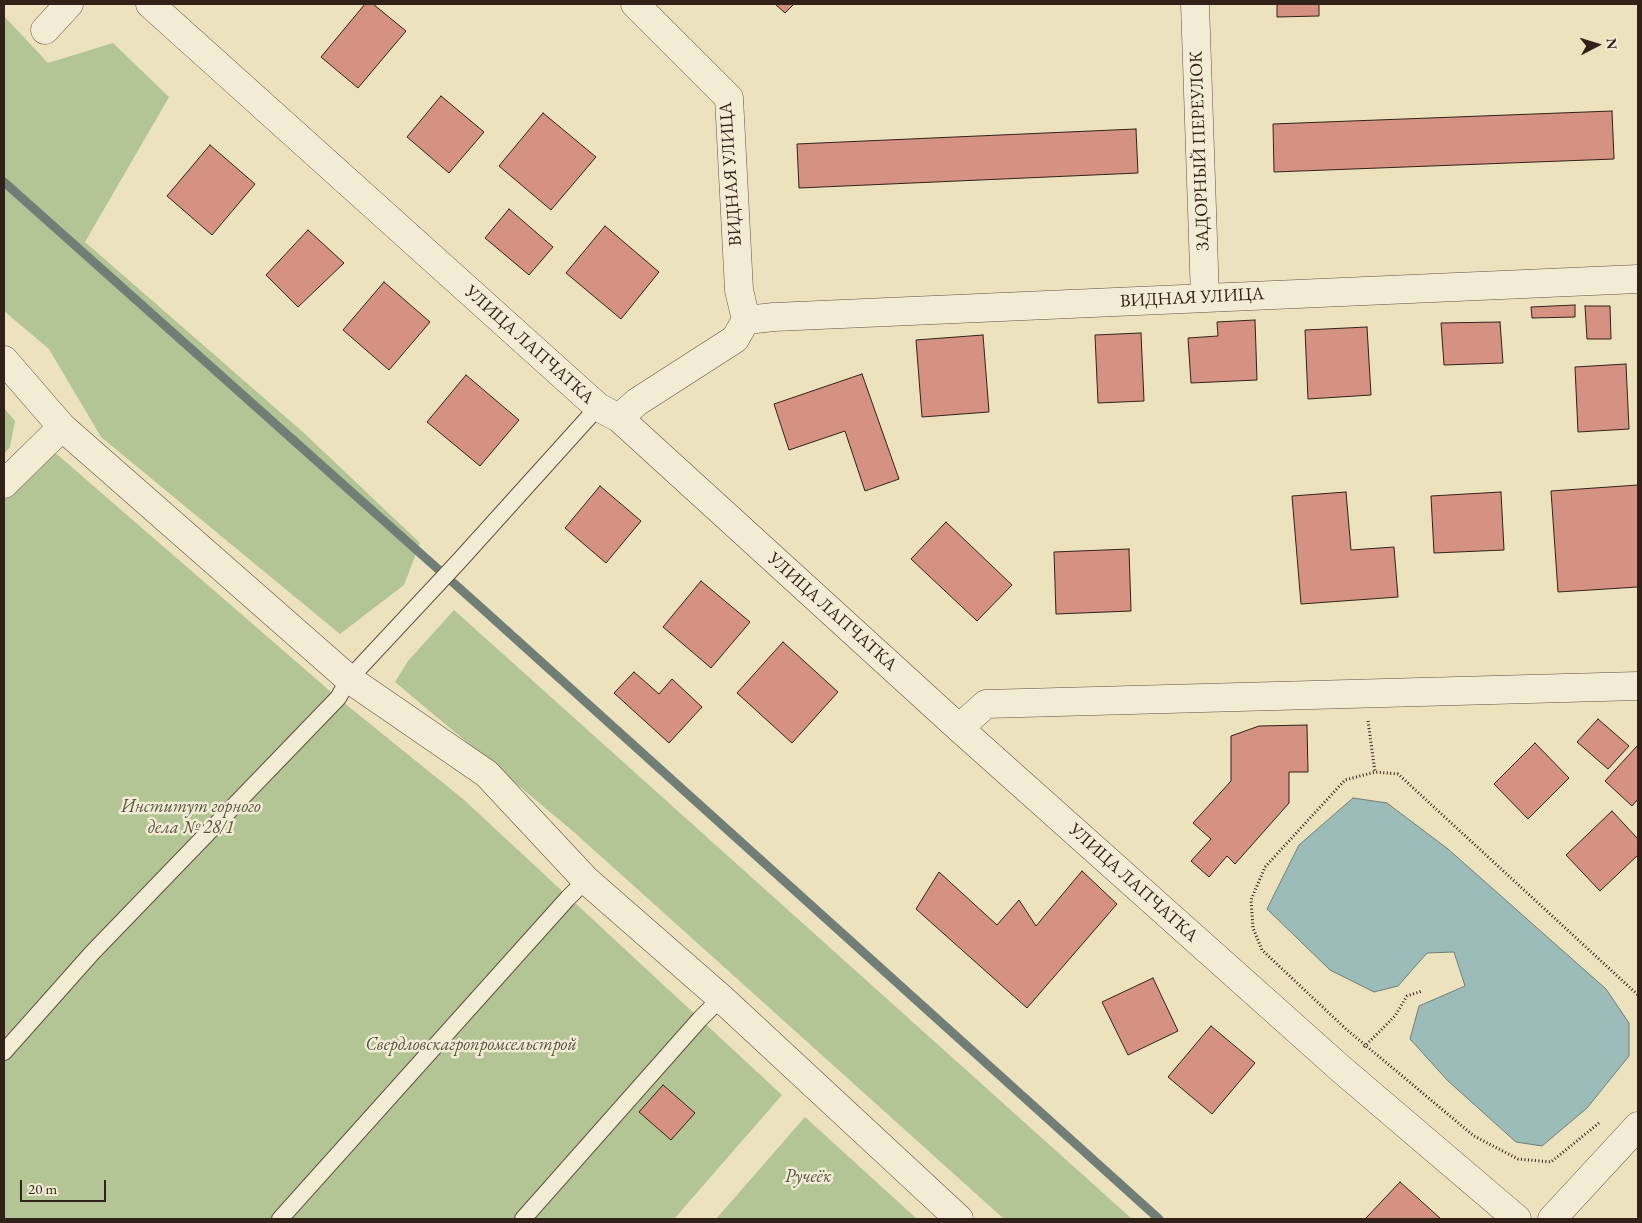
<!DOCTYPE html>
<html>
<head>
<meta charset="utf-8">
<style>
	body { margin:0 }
	#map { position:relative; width:1642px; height:1223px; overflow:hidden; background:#ede2be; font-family:"EB Garamond",serif }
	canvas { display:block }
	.frame { position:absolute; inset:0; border:5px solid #312119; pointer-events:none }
	.north { position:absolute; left:1572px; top:20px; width:50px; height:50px; -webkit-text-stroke:4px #f3ecd5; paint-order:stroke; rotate:85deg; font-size:14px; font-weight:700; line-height:20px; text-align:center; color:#312119 }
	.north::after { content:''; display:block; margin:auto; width:18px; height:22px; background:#312119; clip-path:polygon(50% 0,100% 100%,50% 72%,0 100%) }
	.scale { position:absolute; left:20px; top:1180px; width:86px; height:22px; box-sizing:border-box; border:2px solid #312119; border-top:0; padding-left:6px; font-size:15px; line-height:18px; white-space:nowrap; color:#312119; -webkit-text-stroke:4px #f3ecd5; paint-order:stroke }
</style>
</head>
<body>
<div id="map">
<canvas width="1642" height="1223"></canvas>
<div class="frame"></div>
<div class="north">N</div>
<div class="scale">20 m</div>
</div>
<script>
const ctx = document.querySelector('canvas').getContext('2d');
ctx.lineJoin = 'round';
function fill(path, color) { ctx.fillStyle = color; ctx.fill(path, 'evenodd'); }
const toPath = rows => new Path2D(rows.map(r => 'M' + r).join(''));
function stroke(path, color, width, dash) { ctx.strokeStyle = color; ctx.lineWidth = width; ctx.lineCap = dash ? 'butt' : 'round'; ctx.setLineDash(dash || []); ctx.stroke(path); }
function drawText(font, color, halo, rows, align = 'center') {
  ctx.font = font + ' "EB Garamond",serif'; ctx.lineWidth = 5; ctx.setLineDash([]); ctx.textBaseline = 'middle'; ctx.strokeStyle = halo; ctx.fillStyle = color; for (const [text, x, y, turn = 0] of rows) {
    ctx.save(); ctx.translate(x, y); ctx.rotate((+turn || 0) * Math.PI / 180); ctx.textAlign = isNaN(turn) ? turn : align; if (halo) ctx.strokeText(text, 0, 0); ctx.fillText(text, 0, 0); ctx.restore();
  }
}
const green = toPath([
	[4,16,48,63,113,43,169,97,85,242,304,433,420,543,404,585,340,634,101,437,49,349,4,311],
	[4,408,15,421,10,447,4,454],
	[52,450,338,698,463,799,782,1095,674,1219,4,1219,4,500],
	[454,610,1132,1219,1004,1219,575,833,395,682,408,661],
	[805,1117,917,1219,716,1219]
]);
const water = toPath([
	[1353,798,1387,803,1448,849,1606,989,1629,1023,1629,1056,1587,1108,1542,1146,1516,1142,1448,1081,1410,1039,1419,1006,1465,986,1454,952,1427,953,1398,986,1374,992,1330,970,1267,909,1299,845,1353,798]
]);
const stream = toPath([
	[4,182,476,603,1159,1219]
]);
const building = toPath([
	[365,4,373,4,406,31,358,88,321,57,365,4],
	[775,4,794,4,785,13,775,4],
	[1277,4,1319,4,1319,16,1277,17,1277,4],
	[441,96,484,132,449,173,407,137,441,96],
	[1612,111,1614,159,1274,172,1273,124,1612,111],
	[543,113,596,157,551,210,499,166,543,113],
	[1136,129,1138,173,799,188,797,144,1136,129],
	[210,145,255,184,212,235,167,196,210,145],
	[509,209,553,247,529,275,485,238,509,209],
	[605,226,659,272,621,319,566,273,605,226],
	[308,230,344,263,298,307,266,275,308,230],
	[384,282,430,322,389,370,343,330,384,282],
	[1575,305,1575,317,1532,318,1531,307,1575,305],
	[1585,306,1610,306,1611,339,1587,339,1585,306],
	[1255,320,1257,380,1191,383,1188,338,1218,336,1217,322,1255,320],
	[1500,322,1503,363,1444,365,1441,323,1500,322],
	[1367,327,1371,395,1308,399,1305,330,1367,327],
	[1141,333,1144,401,1098,403,1095,335,1141,333],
	[983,335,989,412,922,417,916,340,983,335],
	[1626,364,1629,429,1578,432,1575,367,1626,364],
	[862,374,899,479,865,491,845,431,789,450,774,404,862,374],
	[466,375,519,420,480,466,427,422,466,375],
	[1638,485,1638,587,1558,592,1551,491,1638,485],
	[600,486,641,521,606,563,565,528,600,486],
	[1346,492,1351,550,1394,547,1398,597,1301,604,1292,496,1346,492],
	[1501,492,1504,550,1434,553,1431,496,1501,492],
	[946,522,1012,585,977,621,911,559,946,522],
	[1129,549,1131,611,1056,614,1054,552,1129,549],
	[701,581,750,622,711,668,663,627,701,581],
	[783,642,838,692,792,743,737,693,783,642],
	[634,672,659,694,672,679,702,707,669,743,614,693,634,672],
	[1598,719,1629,746,1608,769,1577,742,1598,719],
	[1307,725,1308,772,1289,772,1289,803,1235,864,1227,856,1209,877,1191,861,1211,839,1193,823,1231,781,1231,736,1259,726,1307,725],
	[1535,743,1569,778,1528,819,1494,784,1535,743],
	[1638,745,1638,799,1632,806,1605,781,1638,745],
	[1612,811,1638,839,1638,855,1600,891,1566,855,1612,811],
	[1082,871,1117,904,1027,1008,916,909,939,872,997,925,1019,900,1036,926,1082,871],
	[1153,978,1178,1031,1128,1055,1102,1002,1153,978],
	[1211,1026,1255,1063,1212,1114,1168,1077,1211,1026],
	[663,1085,695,1113,671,1140,639,1112,663,1085],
	[1400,1182,1441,1219,1367,1219,1366,1218,1400,1182]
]);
const path = toPath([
	[1368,721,1375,772],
	[1364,1047,1395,1016,1407,996,1422,991],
	[1599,1123,1551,1162,1518,1159,1474,1136,1346,1029,1262,950,1253,928,1251,900,1265,867,1345,780,1375,772,1398,774,1638,995]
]);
const service = toPath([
	[4,1052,92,953,338,698,349,679,460,560,598,407],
	[280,1219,568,898,586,880],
	[523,1219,700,1019,721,998]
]);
const minor = toPath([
	[150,4,598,407,619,418,959,728,1341,1069,1517,1219],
	[635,4,729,98,739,290,746,320],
	[1195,4,1205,298],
	[45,30,69,4],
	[4,360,62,427,349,679,487,774,586,880,721,998,959,1219],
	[619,418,637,402,735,339,746,320,774,317,1638,279],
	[4,484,62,427],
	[959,728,986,704,1638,686],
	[1552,1219,1638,1126]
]);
const streetNames = [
	["ЗАДОРНЫЙ ПЕРЕУЛОК",1200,151,-92],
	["ВИДНАЯ УЛИЦА",731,174,-94],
	["ВИДНАЯ УЛИЦА",1192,298,-3],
	["УЛИЦА ЛАПЧАТКА",529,345,42],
	["УЛИЦА ЛАПЧАТКА",832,612,42],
	["УЛИЦА ЛАПЧАТКА",1133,883,42]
];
const parkNames = [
	["Институт горного",191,807],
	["дела № 28/1",191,828],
	["Свердловскагропромсельстрой",471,1045],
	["Ручеёк",808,1177]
];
fill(green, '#b3c495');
fill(water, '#9bbcb8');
stroke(water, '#717e78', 1);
stroke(stream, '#717e78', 9);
fill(building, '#d59181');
stroke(building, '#312119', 1);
stroke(service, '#605142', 18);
stroke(minor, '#605142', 29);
stroke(path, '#312119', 3, [1, 2.5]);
stroke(service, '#f3ecd5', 16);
stroke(minor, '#f3ecd5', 28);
drawText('18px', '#312119', '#f3ecd5', streetNames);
drawText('italic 18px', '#58523e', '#f3ecd5', parkNames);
</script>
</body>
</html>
